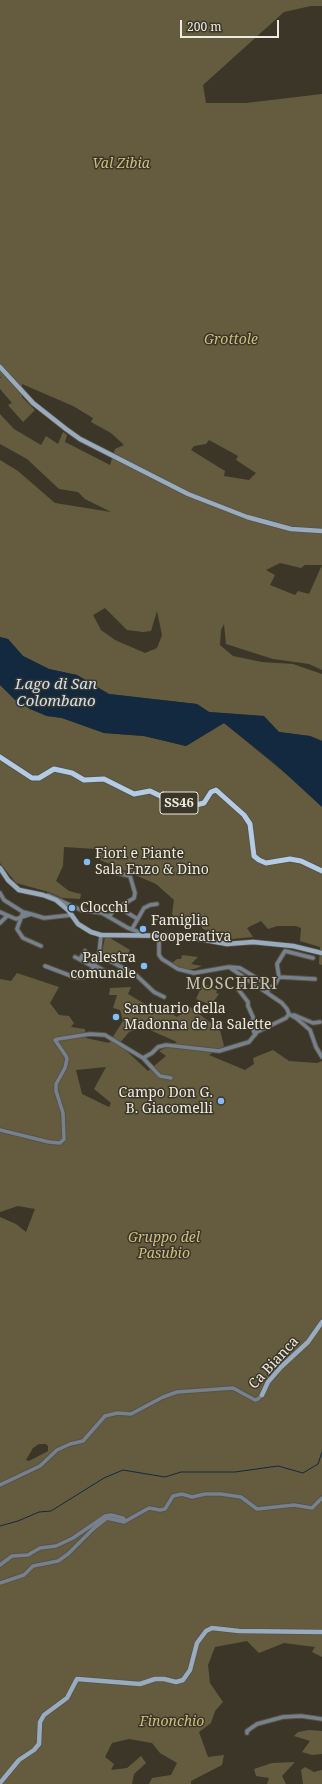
<!DOCTYPE html>
<html>
<head>
<meta charset="utf-8">
<style>
	body { margin:0 }
	#map { position:relative; width:322px; height:1784px; overflow:hidden; background:#3b3627; font-family:"Noto Serif",serif }
	canvas { display:block }
	.scale { position:absolute; left:180px; top:20px; width:99px; height:18px; box-sizing:border-box; border:2px solid #edeae1; border-top:0; padding-left:5px; font-size:12px; line-height:14px; white-space:nowrap; color:#edeae1; -webkit-text-stroke:3px #3b3627; paint-order:stroke }
</style>
</head>
<body>
<div id="map">
<canvas width="322" height="1784"></canvas>
<div class="scale">200 m</div>
</div>
<script>
const ctx = document.querySelector('canvas').getContext('2d');
ctx.lineJoin = 'round';
function fill(path, color) { ctx.fillStyle = color; ctx.fill(path, 'evenodd'); }
const toPath = rows => new Path2D(rows.map(r => 'M' + r).join(''));
function stroke(path, color, width, dash) { ctx.strokeStyle = color; ctx.lineWidth = width; ctx.lineCap = dash ? 'butt' : 'round'; ctx.setLineDash(dash || []); ctx.stroke(path); }
function drawText(font, color, halo, rows, align = 'center') {
  ctx.font = font + ' "Noto Serif",serif'; ctx.lineWidth = 3; ctx.setLineDash([]); ctx.textBaseline = 'middle'; ctx.strokeStyle = halo; ctx.fillStyle = color; for (const [text, x, y, turn = 0] of rows) {
    ctx.save(); ctx.translate(x, y); ctx.rotate((+turn || 0) * Math.PI / 180); ctx.textAlign = isNaN(turn) ? turn : align; if (halo) ctx.strokeText(text, 0, 0); ctx.fillText(text, 0, 0); ctx.restore();
  }
}
const green = toPath([
	[0,0,322,0,322,6,311,6,284,12,203,85,206,103,246,103,322,94,322,670,309,664,273,659,226,644,224,624,221,630,220,645,233,656,262,662,293,664,322,674,322,741,310,736,279,732,263,716,209,712,197,704,109,694,77,675,49,669,23,656,8,639,0,637,0,460,18,471,55,503,111,512,85,499,78,492,59,489,27,459,0,444,0,414,14,429,41,445,46,436,58,444,63,432,67,435,65,442,110,465,115,449,124,445,111,433,91,422,93,418,73,406,22,384,22,397,35,410,23,422,8,405,12,403,0,389,0,378,2,378,0,377],
	[209,440,238,456,236,460,256,473,249,480,224,476,225,471,191,450,194,446,206,444],
	[280,563,301,568,305,565,322,565,309,594,298,591,295,595,270,585,275,575,266,570],
	[105,608,127,630,143,632,151,631,157,611,162,635,157,648,145,653,115,640,101,630,93,615],
	[0,685,30,709,47,716,62,718,104,733,144,736,186,746,224,723,291,778,322,807,322,965,319,964,320,947,300,941,301,928,296,926,277,926,268,929,261,921,247,928,253,937,232,939,203,929,196,919,180,927,172,914,174,900,156,884,100,860,96,849,64,847,63,866,56,881,69,891,81,894,80,899,62,898,49,892,16,883,0,863],
	[105,937,110,938,130,950,122,964,102,953],
	[182,955,198,957,191,964,202,966,194,969,184,969,172,963,177,959,181,959],
	[17,973,59,987,50,1003,59,1015,69,1016,74,1023,71,1027,85,1029,86,1038,109,1043,123,1021,120,1010,113,1008,117,995,109,995,110,988,131,987,128,994,160,1013,163,1008,177,1017,190,1007,220,1030,224,1046,209,1055,245,1070,254,1064,253,1058,273,1050,289,1061,317,1063,322,1061,322,1657,312,1652,315,1647,284,1643,259,1653,247,1641,215,1647,208,1665,210,1683,223,1702,215,1711,211,1723,199,1732,208,1757,224,1755,222,1765,191,1781,191,1784,149,1784,152,1778,171,1775,177,1763,160,1753,152,1743,129,1739,112,1743,105,1757,114,1764,111,1770,127,1768,141,1756,146,1763,134,1774,132,1784,0,1784,0,1217,16,1224,26,1232,35,1209,18,1206,0,1212,0,979,11,981],
	[143,1027,177,1042,159,1051,166,1056,148,1071,119,1044,129,1032],
	[106,1067,94,1089,111,1103,109,1107,82,1094,76,1070],
	[39,1444,46,1444,48,1446,48,1451,29,1461,26,1460,33,1448],
	[203,983,217,991,216,993,219,994,211,1005,196,999],
	[309,1730,322,1731,322,1754,312,1755,302,1752,310,1741,294,1736,298,1732],
	[295,1762,282,1776,286,1784,267,1784,269,1778,256,1776,254,1769,272,1763],
	[305,1767,314,1772,322,1770,322,1784,303,1784,301,1770]
]);
const water = toPath([
	[0,637,8,639,23,656,49,669,77,675,109,694,197,704,209,712,264,716,279,732,310,736,322,741,322,807,273,762,224,723,186,746,144,736,104,733,62,718,47,716,30,709,15,700,0,685]
]);
const stream = toPath([
	[0,1526,18,1521,39,1512,51,1511,104,1478,123,1470,165,1477,181,1472,235,1472,278,1466,303,1473,318,1464,322,1452]
]);
const street = toPath([
	[104,870,130,876,135,893,134,898,114,910,109,917],
	[0,893,4,900,23,912],
	[48,895,81,910,102,913,128,928,139,932,138,934],
	[120,907,126,912,136,918],
	[0,912,16,919,31,914,44,918,72,915],
	[31,914,23,912,17,929,23,938,41,946],
	[0,923,7,916],
	[132,929,144,908,150,905,157,904],
	[159,935,159,955,162,959,178,969,194,973,229,967,282,1003,287,1009,289,1014],
	[99,955,136,975,154,992,164,997],
	[75,957,94,967],
	[80,959,85,951],
	[94,965,114,976],
	[45,966,74,977,85,977,91,971,99,955,101,935],
	[229,967,240,968,265,983],
	[279,977,277,964,285,951,313,958],
	[246,978,238,989,248,1002,248,1006,253,1017,253,1029,255,1035],
	[266,992,276,983,279,977,315,979],
	[289,1014,296,1018,310,1030,316,1047,322,1057],
	[294,1015,313,1023,320,1022],
	[143,1058,160,1076,171,1078],
	[0,1130,49,1142,60,1143,64,1139,63,1113,56,1091,56,1084,65,1068,67,1059,66,1056,55,1040,58,1039,90,1034,105,1035,143,1058,152,1053,158,1047,166,1045,219,1051,249,1042,257,1032,286,1018,289,1014],
	[0,1485,40,1466,57,1450,70,1444,83,1441,105,1416,117,1413,131,1414,163,1397,177,1392,233,1388,255,1400,258,1399,262,1395],
	[0,1565,12,1556,28,1555,40,1548,56,1546,73,1538,105,1516,111,1515,123,1518,126,1521],
	[0,1583,24,1575,33,1566,58,1561,68,1554,93,1529,107,1518,124,1522,149,1508,160,1510,165,1509,173,1496,182,1494,192,1497,205,1494,221,1494,241,1497,257,1509,294,1505,312,1508,322,1498],
	[247,1733,247,1731,257,1724,283,1717,301,1716,322,1719]
]);
const secondary = toPath([
	[0,367,33,403,66,429,80,439,188,494,247,517,291,529,322,531],
	[0,868,8,880,19,890,43,895,56,900,68,910,78,924,91,932,101,935,182,936,227,944,253,942,293,946,322,953],
	[262,1395,268,1382,281,1367,308,1342,322,1322],
	[0,1783,19,1760,34,1750,39,1744,40,1722,44,1715,67,1698,77,1679,140,1684,155,1679,164,1679,176,1682,183,1680,190,1670,197,1643,206,1631,212,1628,239,1631,322,1632]
]);
const primary = toPath([
	[0,757,32,778,39,778,54,769,72,773,84,780,104,779,134,794,150,791,173,802,186,805,196,805,204,803,211,792,216,790,244,815,250,824,254,856,259,860,266,863,290,859,301,861,322,871]
]);
const markers = [
	[87,862,4,"#81bdfa"],
	[72,908,4,"#81bdfa"],
	[143,929,4,"#81bdfa"],
	[144,966,4,"#81bdfa"],
	[116,1017,4,"#81bdfa"],
	[221,1101,4,"#81bdfa"]
];
const shields = [
	[179,803,38]
];
const shieldNames = [
	["SS46",179,803]
];
const parkNames = [
	["Val Zibia",121,164],
	["Grottole",231,340],
	["Gruppo del",164,1238],
	["Pasubio",164,1254],
	["Finonchio",172,1722]
];
const poiNames = [
	["Fiori e Piante",95,854],
	["Sala Enzo & Dino",95,870],
	["Clocchi",80,908],
	["Famiglia",151,921],
	["Cooperativa",151,937],
	["Palestra",136,958,"right"],
	["comunale",136,974,"right"],
	["Santuario della",124,1009],
	["Madonna de la Salette",124,1025],
	["Campo Don G.",213,1093,"right"],
	["B. Giacomelli",213,1109,"right"]
];
const streetNames = [
	["Ca Bianca",274,1363,-47]
];
const waterNames = [
	["Lago di San",56,685],
	["Colombano",56,702]
];
const quarterNames = [
	["MOSCHERI",232,984]
];
fill(green, '#655c40');
fill(water, '#12293f');
stroke(stream, '#12293f', 1);
stroke(street, '#575345', 5.5);
stroke(secondary, '#575345', 6);
stroke(primary, '#575345', 7);
stroke(street, '#76818d', 3.5);
stroke(secondary, '#99abbe', 4.5);
stroke(primary, '#b4cbe4', 5);
for (const [x, y, r, color] of markers) { const dot = new Path2D(); dot.arc(x, y, r, 0, 2 * Math.PI); ctx.fillStyle = color; ctx.fill(dot); stroke(dot, '#3b3627', 1.5); }
for (const [x, y, w] of shields) { const box = new Path2D(); box.roundRect(x - w / 2, y - 11, w, 22, 3); ctx.fillStyle = '#3b3627'; ctx.fill(box); stroke(box, '#edeae1', 1); }
drawText('bold 13px', '#edeae1', null, shieldNames);
drawText('italic 14px', '#cfbd82', '#3b3627', parkNames);
drawText('14px', '#edeae1', '#3b3627', poiNames, 'left');
drawText('14px', '#edeae1', '#3b3627', streetNames);
drawText('italic 15px', '#c8e2ff', '#3b3627', waterNames);
ctx.letterSpacing = '1px';
drawText('16px', '#c8c3b1', '#3b3627', quarterNames);
ctx.letterSpacing = '0px';
</script>
</body>
</html>
